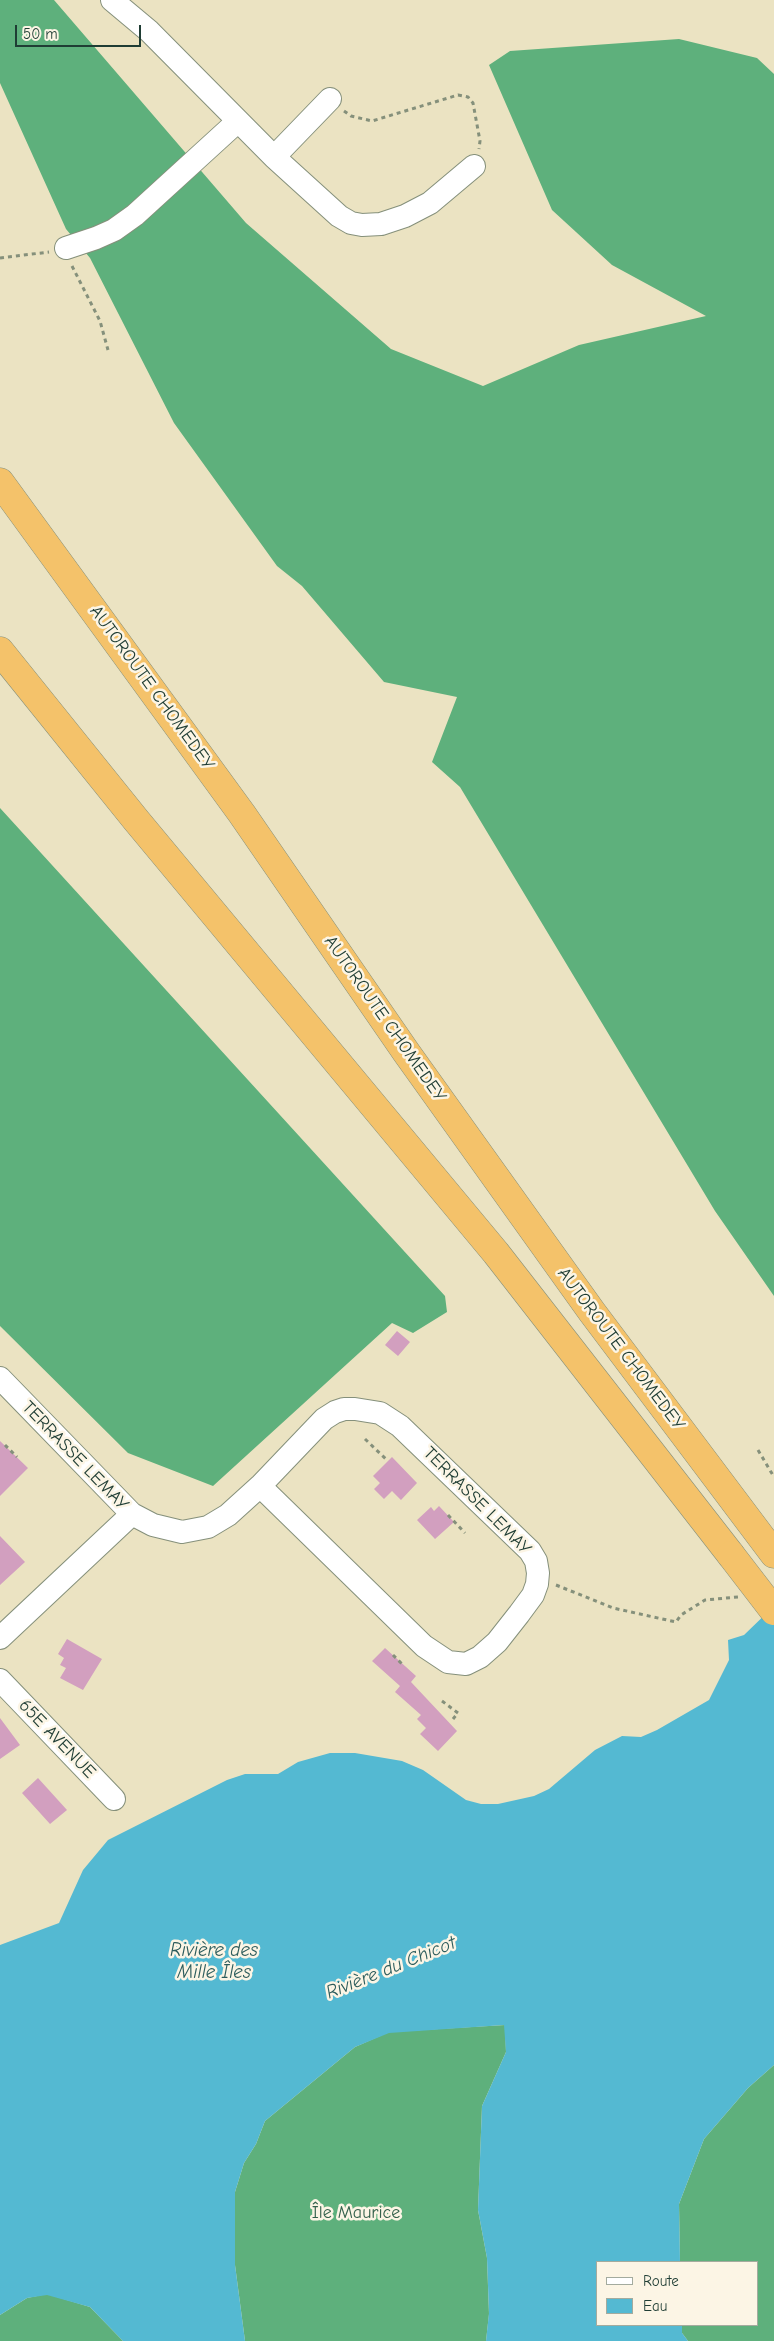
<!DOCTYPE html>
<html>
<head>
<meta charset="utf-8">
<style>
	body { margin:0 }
	#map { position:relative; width:774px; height:2341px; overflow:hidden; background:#ebe3c2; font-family:"Comic Neue",sans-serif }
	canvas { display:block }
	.legend { position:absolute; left:596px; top:2261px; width:162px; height:65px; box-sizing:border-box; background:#fcf5e5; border:1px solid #a4ab9e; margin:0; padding:6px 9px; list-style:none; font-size:15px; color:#1f3d34 }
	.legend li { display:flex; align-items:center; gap:10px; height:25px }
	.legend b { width:25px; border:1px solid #a4ab9e }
	.scale { position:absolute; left:15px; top:25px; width:126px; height:22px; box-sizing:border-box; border:2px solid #1f3d34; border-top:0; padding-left:6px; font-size:15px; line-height:18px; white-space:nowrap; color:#1f3d34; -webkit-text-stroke:4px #fcf5e5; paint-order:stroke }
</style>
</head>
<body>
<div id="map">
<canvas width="774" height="2341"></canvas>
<ul class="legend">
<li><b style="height:6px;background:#fff"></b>Route</li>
<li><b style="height:14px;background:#54b9d2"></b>Eau</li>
</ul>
<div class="scale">50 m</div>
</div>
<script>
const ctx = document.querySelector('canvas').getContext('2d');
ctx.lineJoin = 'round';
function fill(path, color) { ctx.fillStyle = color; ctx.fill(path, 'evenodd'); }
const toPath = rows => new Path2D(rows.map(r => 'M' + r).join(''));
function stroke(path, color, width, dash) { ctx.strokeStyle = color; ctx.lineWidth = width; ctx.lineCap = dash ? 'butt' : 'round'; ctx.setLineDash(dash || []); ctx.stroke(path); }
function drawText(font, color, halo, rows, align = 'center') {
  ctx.font = font + ' "Comic Neue",sans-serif'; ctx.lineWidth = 5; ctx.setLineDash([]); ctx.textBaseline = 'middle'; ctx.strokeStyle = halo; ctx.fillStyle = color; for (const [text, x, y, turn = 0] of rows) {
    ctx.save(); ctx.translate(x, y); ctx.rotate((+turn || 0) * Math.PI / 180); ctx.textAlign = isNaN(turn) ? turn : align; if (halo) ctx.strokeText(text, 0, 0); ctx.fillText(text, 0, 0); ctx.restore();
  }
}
const forest = toPath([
	[0,0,54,0,246,223,391,349,483,386,579,345,706,316,612,265,552,210,489,65,510,51,679,39,757,58,774,74,774,1296,715,1211,460,787,432,762,457,697,384,682,302,586,277,566,174,423,90,258,66,229,0,83],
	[0,808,445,1296,447,1312,413,1333,392,1323,213,1486,128,1453,0,1326],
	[505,2025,506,2052,482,2106,478,2210,487,2258,489,2314,486,2341,245,2341,235,2265,235,2192,244,2163,256,2144,265,2121,355,2047,389,2032],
	[774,2065,774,2341,688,2341,682,2333,682,2325,758,2325,758,2262,680,2262,679,2204,704,2139,748,2088],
	[47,2294,90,2307,123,2341,0,2341,0,2315,27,2298]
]);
const water = toPath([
	[774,1606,774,2065,748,2088,704,2139,679,2204,680,2262,598,2262,598,2325,682,2325,682,2333,688,2341,486,2341,489,2313,487,2258,478,2210,482,2106,506,2052,504,2025,389,2033,355,2047,265,2121,256,2144,244,2163,235,2192,235,2265,245,2341,123,2341,90,2307,47,2295,27,2298,0,2315,0,1945,59,1923,83,1870,108,1840,227,1780,245,1774,278,1774,298,1762,330,1753,355,1753,402,1761,423,1770,466,1800,481,1804,498,1804,534,1796,549,1789,595,1750,622,1736,641,1737,657,1730,709,1700,729,1660,728,1640,744,1635]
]);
const building = toPath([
	[397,1331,410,1342,398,1356,385,1345],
	[0,1441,28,1468,0,1496],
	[392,1457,417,1483,401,1500,392,1491,384,1499,374,1489,380,1483,373,1476],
	[439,1506,454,1522,435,1539,417,1520,431,1507,434,1511],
	[0,1536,25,1562,0,1585],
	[67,1639,102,1659,83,1690,60,1678,66,1668,60,1665,64,1658,58,1654],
	[385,1648,416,1676,411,1682,457,1731,438,1751,420,1734,426,1728,417,1719,421,1715,395,1692,400,1686,372,1661],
	[0,1718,20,1745,0,1759],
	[38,1778,67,1810,50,1824,22,1793]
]);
const path = toPath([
	[344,111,351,116,372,121,458,95,468,97,473,103,480,141,479,149],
	[0,258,49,252],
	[72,266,100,321,108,350],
	[365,1439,388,1461],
	[5,1445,17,1457],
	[758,1450,774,1477],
	[448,1515,465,1533],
	[556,1585,613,1608,676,1622,681,1615,705,1600,738,1597],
	[393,1655,402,1664],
	[442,1701,458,1713,453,1719]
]);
const minor = toPath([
	[112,0,149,31,274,157,339,216,351,223,362,225,381,224,405,216,430,203,474,166],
	[274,157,330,99],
	[66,248,96,238,114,230,135,215,238,121],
	[0,1378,132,1514,153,1525,182,1532,208,1527,228,1515,260,1486,324,1419,335,1412,344,1409,355,1409,380,1413,400,1426,530,1551,536,1561,538,1573,537,1584,533,1595,519,1614,497,1642,480,1657,466,1664,448,1662,424,1646,260,1486],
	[0,1638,132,1514],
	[0,1680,114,1799]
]);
const highway = toPath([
	[0,482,242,814,406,1052,592,1312,774,1554],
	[0,651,136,820,496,1253,731,1555]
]);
const highwayBridge = toPath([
	[731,1555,774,1611]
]);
const streetNames = [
	["AUTOROUTE CHOMEDEY",152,688,54],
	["AUTOROUTE CHOMEDEY",385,1019,55],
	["AUTOROUTE CHOMEDEY",621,1349,53],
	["TERRASSE LEMAY",75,1456,46],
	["TERRASSE LEMAY",477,1501,45],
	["65E AVENUE",57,1739,46]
];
const parkNames = [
	["Île Maurice",356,2213]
];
const waterNames = [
	["Rivière des",214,1951],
	["Mille Îles",214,1973],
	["Rivière du Chicot",391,1968,-22]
];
fill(forest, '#5eb07c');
fill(water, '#54b9d2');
fill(building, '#d29fbf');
stroke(minor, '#85907b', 24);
stroke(highway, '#85907b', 29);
stroke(path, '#85907b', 3, [4, 4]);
stroke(minor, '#fff', 22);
stroke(highway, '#f4c26a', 28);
stroke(highwayBridge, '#85907b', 29, []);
stroke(highwayBridge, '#f4c26a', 28);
drawText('18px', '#1f3d34', '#fcf5e5', streetNames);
drawText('18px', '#34614c', '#fcf5e5', parkNames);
drawText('italic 19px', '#2c5c5c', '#fcf5e5', waterNames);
</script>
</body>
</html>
